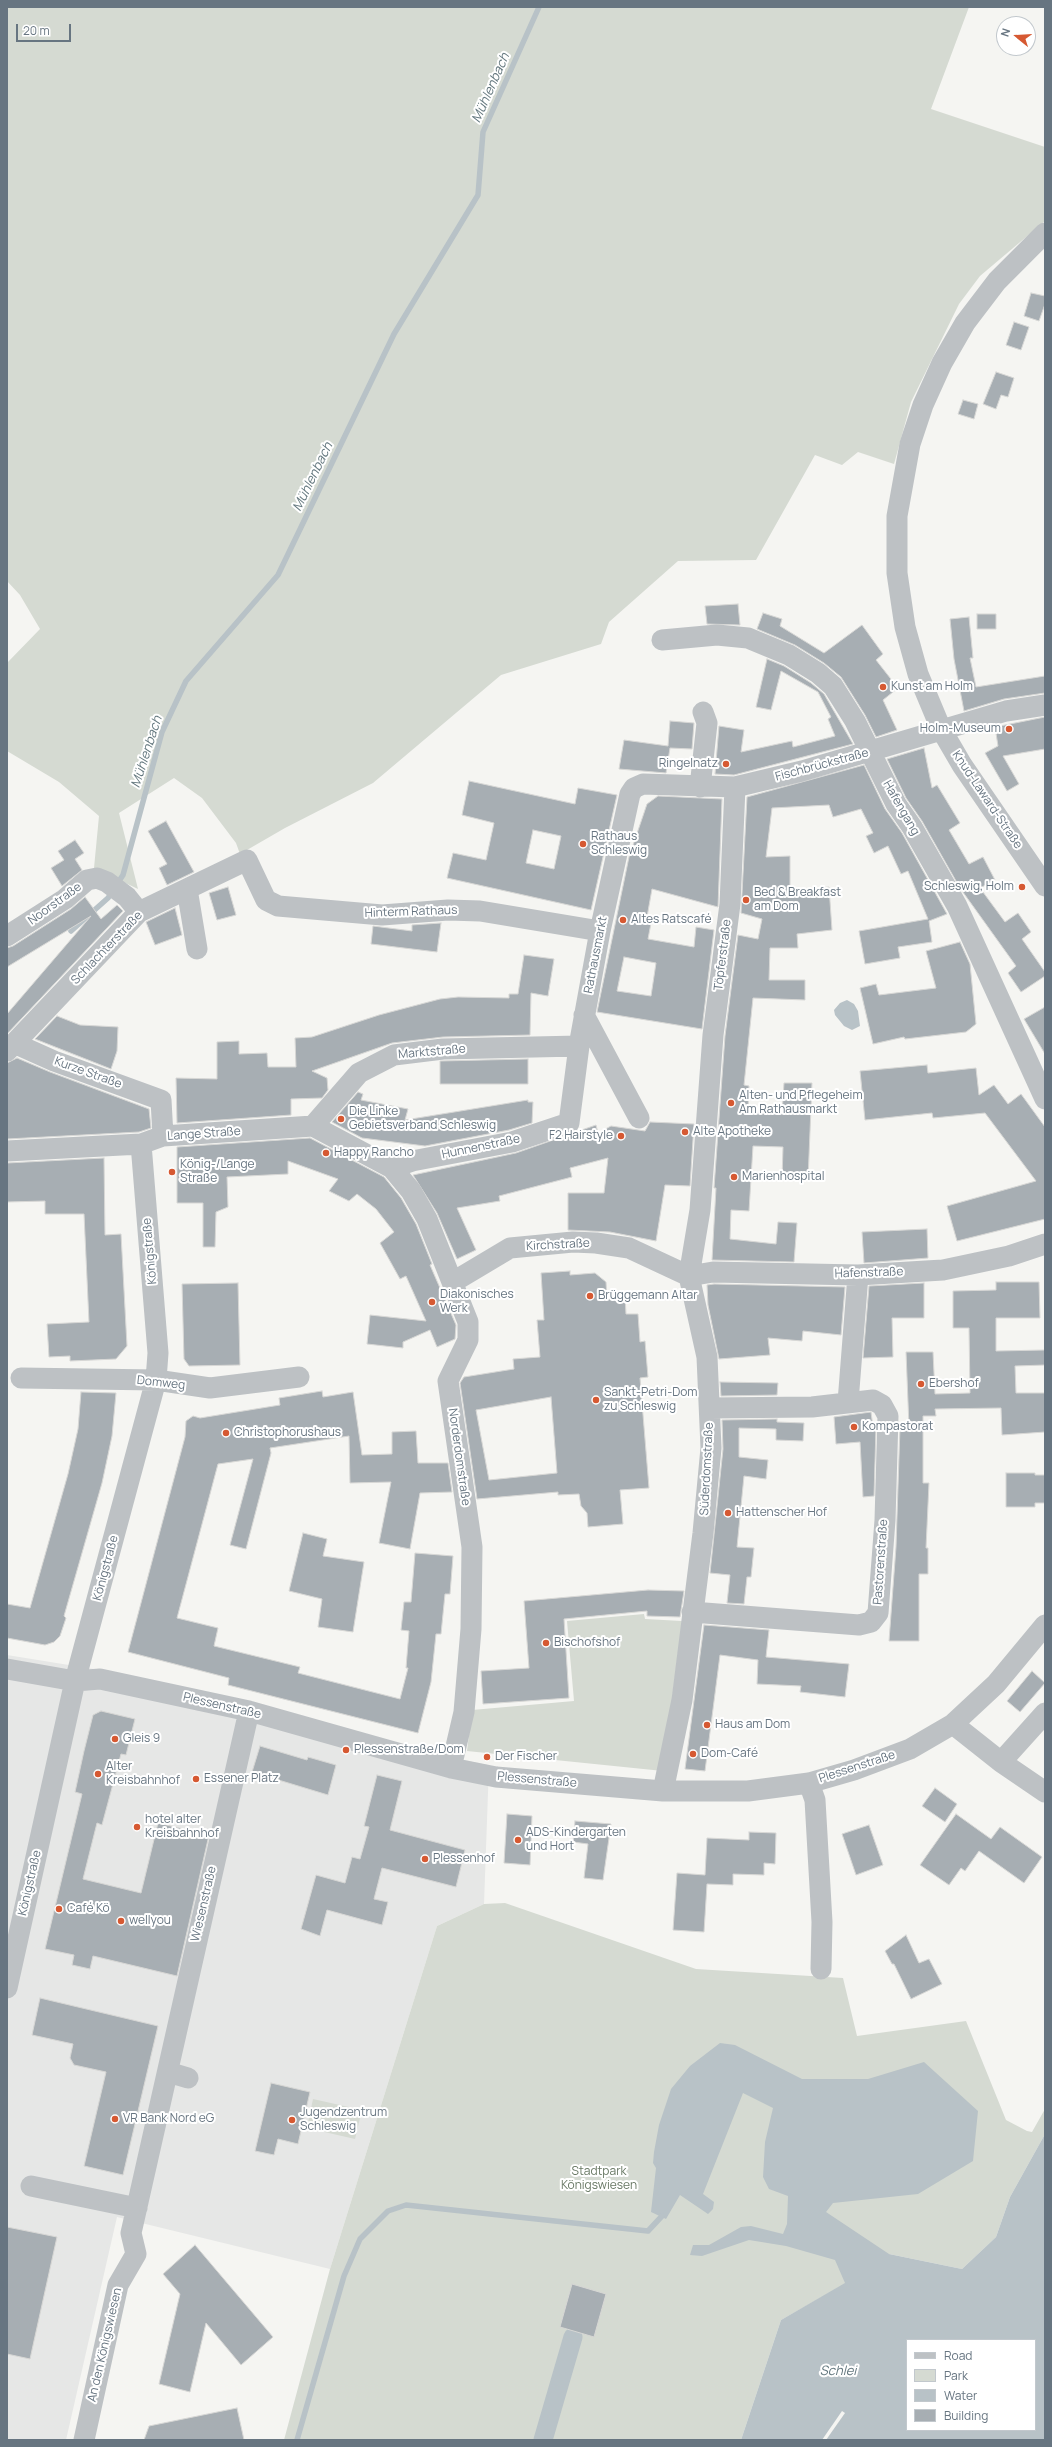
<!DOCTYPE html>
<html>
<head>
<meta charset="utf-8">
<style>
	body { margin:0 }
	#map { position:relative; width:1052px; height:2447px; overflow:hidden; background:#f5f5f2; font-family:Manrope,sans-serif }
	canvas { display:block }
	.frame { position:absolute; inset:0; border:8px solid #677581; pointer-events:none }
	.legend { position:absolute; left:906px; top:2339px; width:130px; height:92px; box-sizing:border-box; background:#fff; border:1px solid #c2c8cd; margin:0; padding:5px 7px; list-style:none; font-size:12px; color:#677581 }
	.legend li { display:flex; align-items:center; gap:8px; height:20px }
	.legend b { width:20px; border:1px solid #c2c8cd }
	.north { position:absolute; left:996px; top:16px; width:40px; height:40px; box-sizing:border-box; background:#fff; border:1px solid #c2c8cd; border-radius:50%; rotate:288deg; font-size:11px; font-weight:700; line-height:16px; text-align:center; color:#677581 }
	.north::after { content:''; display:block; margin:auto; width:14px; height:18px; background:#d65932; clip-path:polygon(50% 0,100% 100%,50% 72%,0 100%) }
	.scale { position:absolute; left:16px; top:24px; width:55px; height:18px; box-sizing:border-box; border:2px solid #677581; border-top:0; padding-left:5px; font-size:12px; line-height:14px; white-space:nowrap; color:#677581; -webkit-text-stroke:3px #fff; paint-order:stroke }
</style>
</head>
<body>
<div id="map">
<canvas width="1052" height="2447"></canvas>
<div class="frame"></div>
<ul class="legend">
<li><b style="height:5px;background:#bdc1c4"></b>Road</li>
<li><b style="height:11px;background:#d5dad2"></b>Park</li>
<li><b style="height:11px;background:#b8c2c7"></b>Water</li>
<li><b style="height:11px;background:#a7aeb3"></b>Building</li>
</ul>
<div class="north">N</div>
<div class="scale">20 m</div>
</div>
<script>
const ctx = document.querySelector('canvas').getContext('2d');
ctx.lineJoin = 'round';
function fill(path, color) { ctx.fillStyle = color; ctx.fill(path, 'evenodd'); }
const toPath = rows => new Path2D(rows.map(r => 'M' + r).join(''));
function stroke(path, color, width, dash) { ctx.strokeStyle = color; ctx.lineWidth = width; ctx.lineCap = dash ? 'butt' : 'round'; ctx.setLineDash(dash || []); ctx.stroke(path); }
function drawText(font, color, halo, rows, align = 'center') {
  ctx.font = font + ' Manrope,sans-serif'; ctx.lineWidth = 4; ctx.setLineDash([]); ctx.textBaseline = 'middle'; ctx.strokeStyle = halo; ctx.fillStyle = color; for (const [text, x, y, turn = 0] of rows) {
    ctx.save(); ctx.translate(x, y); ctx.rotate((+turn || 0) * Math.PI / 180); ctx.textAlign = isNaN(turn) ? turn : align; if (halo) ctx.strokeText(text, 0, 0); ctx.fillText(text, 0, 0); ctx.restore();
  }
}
const built = toPath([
	[7,1655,112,1672,434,1754,489,1765,484,1904,437,1926,330,2269,117,2217,66,2440,7,2440]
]);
const green = toPath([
	[7,7,969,7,931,109,1045,147,1045,221,980,276,959,304,911,402,894,464,858,452,842,465,815,455,756,560,678,561,609,622,601,644,501,675,373,783,285,828,240,854,236,843,202,798,174,778,119,813,138,889,94,868,99,816,59,782,7,751,7,663,40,629,20,595,7,581],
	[644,1614,645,1619,682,1621,663,1771,467,1751,472,1710,574,1701,567,1621],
	[505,1903,696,1969,843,1978,857,2036,966,2021,1006,2120,1027,2131,1032,2132,1045,2109,1045,2134,1010,2197,996,2237,962,2269,889,2254,845,2284,781,2320,741,2440,284,2440,330,2269,437,1926,484,1904],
	[313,2099,362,2110,355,2139,307,2128]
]);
const water = toPath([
	[847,1000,854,1004,858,1011,860,1026,852,1030,844,1026,835,1015,834,1010,840,1003],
	[720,2043,735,2045,802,2079,868,2079,924,2062,978,2111,973,2161,918,2194,833,2203,826,2212,889,2254,962,2269,996,2237,1010,2197,1045,2134,1045,2440,741,2440,781,2320,845,2283,835,2260,786,2246,749,2240,702,2256,690,2255,693,2245,709,2245,741,2227,751,2226,783,2234,787,2224,788,2196,769,2189,763,2177,765,2142,773,2108,743,2093,703,2194,714,2202,713,2209,708,2214,680,2195,666,2219,651,2212,656,2168,653,2163,654,2152,659,2125,671,2089,690,2066],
	[907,2340,1035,2340,1035,2430,907,2430]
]);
const pier = toPath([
	[842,2411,845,2413,826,2440,822,2440]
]);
const stream = toPath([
	[117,884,123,875,162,732,186,681,278,575,394,334,478,195,483,132,539,7],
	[71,931,108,898,112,892],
	[297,2440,344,2276,360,2239,388,2211,406,2205,648,2231,662,2216]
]);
const canal = toPath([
	[543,2440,573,2337]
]);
const building = toPath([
	[1031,293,1045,296,1045,304,1039,321,1024,316,1031,293],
	[1014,322,1029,327,1021,350,1006,345,1014,322],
	[996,372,1014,378,1008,397,1001,395,996,409,983,404,996,372],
	[963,400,978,404,974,419,958,414,963,400],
	[738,604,740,625,707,624,705,606,738,604],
	[763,613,782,619,780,626,824,653,862,625,883,654,876,660,898,688,883,700,897,730,876,737,865,715,841,677,824,663,795,645,757,629,763,613],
	[977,614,996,614,996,629,977,629,977,614],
	[969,617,973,658,970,658,976,687,1045,676,1045,693,1004,699,964,711,954,659,950,619,969,617],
	[767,659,784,666,811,683,824,694,853,744,734,775,715,774,719,726,744,730,741,752,792,741,793,747,835,736,828,719,831,717,818,692,781,671,771,710,756,707,767,659],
	[1045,717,1045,749,1003,756,1019,784,1007,791,985,753,998,746,995,727,1045,717],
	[670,721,694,723,692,749,670,748,666,773,619,769,624,740,668,746,670,721],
	[924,748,932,788,937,785,960,823,949,830,969,864,983,857,995,880,980,888,1005,922,1018,913,1031,932,1022,939,1045,972,1045,976,1021,992,1008,973,1016,966,960,888,922,821,906,798,887,759,924,748],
	[864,765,885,809,902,833,947,914,929,921,932,942,898,947,900,958,865,964,859,931,928,919,908,871,901,874,888,846,874,853,866,836,873,833,861,809,833,817,829,805,772,808,766,857,790,856,790,890,829,887,832,930,797,934,798,948,770,948,769,980,805,980,805,1000,753,998,744,1085,749,1086,748,1111,782,1113,784,1083,812,1083,808,1180,782,1179,783,1147,753,1146,749,1211,731,1210,730,1239,776,1244,778,1222,797,1223,794,1262,712,1260,716,1188,714,1188,725,1036,738,935,758,939,762,919,741,913,747,797,864,765],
	[469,781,575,804,578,788,617,795,591,910,447,878,453,853,486,860,494,823,462,815,469,781],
	[533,830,561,836,554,869,526,863,533,830],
	[658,796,722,799,718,907,652,889,647,917,652,918,648,939,694,947,696,927,714,930,702,1029,597,1012,629,857,647,804,658,796],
	[624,957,656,963,651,996,617,991,624,957],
	[166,821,194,872,167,885,159,868,167,864,148,831,166,821],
	[75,840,84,853,75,859,82,870,62,886,51,868,64,860,58,851,75,840],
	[228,887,236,915,217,920,209,893,228,887],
	[85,897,101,919,117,905,123,911,7,1034,7,1014,91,916,7,967,7,948,13,946,71,909,85,897],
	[175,908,182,935,155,945,146,922,175,908],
	[441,923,437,952,371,944,373,926,412,931,412,925,441,923],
	[960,942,970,964,976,1024,966,1032,905,1039,904,1037,873,1044,860,988,876,984,879,995,936,988,926,951,960,942],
	[524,955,554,959,548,996,531,993,530,1035,443,1037,392,1043,312,1071,327,1078,328,1090,322,1098,291,1099,291,1115,177,1123,176,1078,217,1079,217,1042,239,1041,239,1054,267,1053,268,1067,296,1067,295,1038,312,1037,379,1015,440,999,458,997,509,998,509,994,518,994,524,955],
	[1045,1007,1045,1054,1024,1019,1045,1007],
	[57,1016,80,1025,118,1027,117,1051,111,1069,35,1039,57,1016],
	[17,1058,50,1072,149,1109,151,1128,139,1132,7,1139,7,1063,17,1058],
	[528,1059,528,1084,440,1084,440,1061,528,1059],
	[927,1065,928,1073,976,1068,979,1095,994,1085,1008,1104,1021,1094,1045,1127,1045,1219,957,1241,947,1206,1036,1181,985,1113,933,1118,932,1113,865,1120,860,1071,927,1065],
	[358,1092,363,1094,361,1100,408,1109,405,1120,528,1100,528,1102,533,1102,532,1123,509,1130,425,1146,362,1138,332,1122,358,1092],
	[650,1122,694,1124,690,1186,665,1185,656,1241,610,1232,568,1230,568,1193,604,1193,608,1158,570,1168,572,1177,499,1196,500,1201,457,1208,476,1250,457,1259,437,1213,413,1175,516,1153,596,1125,598,1133,611,1126,645,1131,650,1122],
	[310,1138,384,1177,401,1198,416,1224,432,1264,430,1265,456,1325,455,1339,437,1347,430,1330,403,1342,403,1348,367,1344,370,1315,426,1321,406,1276,400,1279,380,1243,394,1232,376,1209,357,1194,349,1201,329,1191,338,1179,288,1161,288,1174,227,1177,228,1207,216,1212,215,1247,203,1247,203,1203,177,1203,177,1147,310,1138],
	[104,1158,105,1235,121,1234,127,1346,116,1359,70,1361,70,1356,49,1357,47,1324,89,1322,84,1214,45,1214,45,1201,7,1202,7,1163,104,1158],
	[927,1229,928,1258,864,1263,862,1232,927,1229],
	[570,1271,570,1275,595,1273,606,1282,607,1298,625,1296,626,1314,638,1314,640,1342,645,1341,648,1377,640,1378,649,1488,620,1490,623,1524,588,1527,587,1513,581,1506,579,1494,558,1495,558,1492,477,1499,460,1383,464,1377,514,1369,513,1359,540,1357,537,1320,544,1320,541,1273,570,1271],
	[551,1397,557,1473,489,1480,476,1410,551,1397],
	[996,1282,1039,1282,1040,1318,996,1318,996,1351,1045,1350,1045,1365,1015,1366,1016,1393,1045,1393,1045,1432,1002,1435,1001,1408,935,1409,936,1416,923,1416,923,1483,929,1483,926,1548,928,1548,928,1574,919,1574,919,1641,889,1641,896,1547,900,1427,909,1427,906,1352,933,1352,935,1394,970,1393,969,1328,953,1328,953,1291,996,1290,996,1282],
	[238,1283,240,1365,189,1366,184,1359,182,1284,238,1283],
	[924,1283,924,1318,892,1318,893,1357,863,1358,869,1286,924,1283],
	[714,1284,845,1287,841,1335,803,1331,802,1341,768,1338,770,1355,719,1359,708,1305,707,1285,714,1284],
	[720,1382,778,1383,777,1395,721,1396,720,1382],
	[322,1391,323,1397,353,1392,362,1455,392,1454,392,1432,416,1431,418,1463,448,1463,452,1492,420,1493,410,1549,379,1543,391,1482,350,1483,349,1436,270,1448,271,1453,246,1549,230,1545,253,1459,218,1464,177,1618,218,1628,214,1646,300,1667,298,1673,400,1699,408,1668,406,1668,409,1631,401,1630,404,1602,411,1602,415,1553,453,1556,450,1594,445,1594,441,1634,436,1634,431,1682,418,1733,228,1685,229,1678,128,1652,185,1437,186,1421,193,1416,200,1418,280,1405,279,1398,322,1391],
	[81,1392,116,1393,112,1436,102,1483,64,1616,66,1618,60,1636,54,1642,45,1645,7,1638,7,1604,30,1608,68,1474,78,1429,81,1392],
	[871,1412,873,1427,876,1427,874,1496,863,1497,860,1442,836,1444,834,1417,871,1412],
	[777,1419,777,1422,804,1423,803,1441,776,1440,776,1429,739,1428,739,1457,768,1460,766,1479,744,1476,737,1547,754,1548,751,1577,747,1577,744,1604,727,1603,730,1575,710,1573,723,1449,722,1420,777,1419],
	[1006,1473,1035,1473,1035,1475,1045,1475,1045,1503,1035,1503,1035,1507,1006,1507,1006,1473],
	[303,1533,327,1539,323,1556,364,1562,353,1632,318,1627,322,1599,289,1591,303,1533],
	[648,1590,684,1591,680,1617,647,1616,647,1611,564,1619,569,1698,483,1704,481,1671,529,1668,524,1601,648,1590],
	[704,1625,769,1630,766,1657,849,1664,845,1697,800,1692,801,1686,757,1684,758,1660,720,1655,705,1771,685,1769,704,1625],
	[1032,1671,1045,1683,1020,1712,1007,1701,1032,1671],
	[101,1711,135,1719,126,1755,121,1754,102,1825,97,1823,83,1879,141,1893,158,1823,209,1835,177,1976,93,1956,90,1969,72,1965,74,1955,45,1949,82,1794,75,1792,84,1751,93,1715,101,1711],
	[260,1746,307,1760,308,1757,336,1765,328,1795,252,1772,260,1746],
	[377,1775,402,1781,390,1830,465,1850,456,1887,382,1868,374,1899,388,1902,382,1925,327,1910,320,1936,301,1929,316,1875,345,1883,352,1857,360,1859,369,1827,364,1826,377,1775],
	[935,1788,957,1804,945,1822,922,1806,935,1788],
	[507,1814,532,1816,530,1865,504,1863,507,1814],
	[956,1814,991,1839,1000,1827,1042,1857,1024,1883,979,1851,965,1871,961,1868,949,1885,920,1865,956,1814],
	[575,1821,611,1824,603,1880,584,1878,588,1844,573,1842,575,1821],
	[869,1825,883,1865,856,1875,842,1834,869,1825],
	[749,1832,776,1833,775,1864,764,1863,764,1875,733,1874,733,1885,707,1884,704,1932,673,1930,677,1873,705,1875,707,1838,749,1840,749,1832],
	[906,1935,919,1963,929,1959,942,1984,911,1999,894,1964,892,1964,885,1951,906,1935],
	[40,1998,158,2026,123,2175,84,2166,106,2072,74,2065,70,2058,73,2044,32,2035,40,1998],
	[271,2083,310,2092,298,2144,278,2139,274,2155,255,2151,271,2083],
	[7,2227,57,2237,30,2359,7,2354,7,2227],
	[195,2245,273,2337,241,2365,206,2323,190,2392,159,2384,180,2294,163,2274,195,2245],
	[572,2284,606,2294,594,2337,560,2327,572,2284],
	[237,2408,244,2440,144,2440,149,2426,237,2408]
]);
const minor = toPath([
	[1045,233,997,281,965,323,942,363,923,405,910,444,897,516,897,573,905,627,918,674,941,729,962,765,1045,886],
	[662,640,717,635,748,638,789,655,818,673,833,686,855,721,896,804,912,827,957,906,1045,1099],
	[700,787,707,723,703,712],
	[187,889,197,949],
	[7,936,65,899,87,880,97,878,107,882,127,897,139,912],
	[584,1015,639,1118],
	[16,1044,54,1061,161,1100,163,1136],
	[7,1051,139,912,247,860,266,900,278,906,382,915,448,910,480,911,600,931],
	[313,1126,359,1073,394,1055,443,1049,579,1046],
	[7,1151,141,1144,163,1136,313,1126,392,1168,411,1191,427,1219,468,1322,468,1340,448,1381,472,1547,471,1629,464,1712,451,1768],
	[392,1168,412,1161,512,1142,569,1123,579,1046,600,931,630,794,634,788,643,784,735,787,802,771,1006,711,1045,705],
	[689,1276,713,1272,858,1275,943,1270,1009,1256,1045,1244],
	[453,1282,510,1248,573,1242,596,1243,629,1248,689,1276],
	[21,1378,156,1380,210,1388,299,1377],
	[848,1402,858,1275],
	[692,1612,859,1625,871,1622,878,1613,885,1520,888,1416,882,1405,873,1400,812,1407,710,1408],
	[7,1669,75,1681,100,1679,249,1711,451,1768,496,1777,663,1791,748,1791,809,1783,854,1770,910,1749,953,1724,996,1684,1045,1625],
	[953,1724,1001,1762,1045,1792],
	[1001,1762,1045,1713],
	[809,1783,815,1800,822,1922,821,1969],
	[663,1791,682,1700,703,1533,711,1448,707,1357,689,1276,700,1210,713,1035,730,904,735,787],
	[7,1988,75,1681,156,1380,158,1353,141,1144],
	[168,2072,188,2078],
	[31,2186,137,2208],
	[84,2440,118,2285,136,2254,131,2233,249,1711]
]);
const markers = [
	[883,687,4,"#d65932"],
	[1009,729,4,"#d65932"],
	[726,764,4,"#d65932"],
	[583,844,4,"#d65932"],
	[1022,887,4,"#d65932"],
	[746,900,4,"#d65932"],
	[623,920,4,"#d65932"],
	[731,1103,4,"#d65932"],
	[341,1119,4,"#d65932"],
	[685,1132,4,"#d65932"],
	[621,1136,4,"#d65932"],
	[326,1153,4,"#d65932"],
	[172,1172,4,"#d65932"],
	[734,1177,4,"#d65932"],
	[590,1296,4,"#d65932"],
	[432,1302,4,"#d65932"],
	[921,1384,4,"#d65932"],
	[596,1400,4,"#d65932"],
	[854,1427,4,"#d65932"],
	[226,1433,4,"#d65932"],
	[728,1513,4,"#d65932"],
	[546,1643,4,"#d65932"],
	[707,1725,4,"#d65932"],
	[115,1739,4,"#d65932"],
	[346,1750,4,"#d65932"],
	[693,1754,4,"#d65932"],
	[487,1757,4,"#d65932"],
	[98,1774,4,"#d65932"],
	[196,1779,4,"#d65932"],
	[137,1827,4,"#d65932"],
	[518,1840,4,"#d65932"],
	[425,1859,4,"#d65932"],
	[59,1909,4,"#d65932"],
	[121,1921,4,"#d65932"],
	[115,2119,4,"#d65932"],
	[292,2120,4,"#d65932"]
];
const poiNames = [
	["Kunst am Holm",891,687],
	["Holm-Museum",1001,729,"right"],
	["Ringelnatz",718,764,"right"],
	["Rathaus",591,837],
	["Schleswig",591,851],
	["Schleswig, Holm",1014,887,"right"],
	["Bed & Breakfast",754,893],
	["am Dom",754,907],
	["Altes Ratscafé",631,920],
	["Alten- und Pflegeheim",739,1096],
	["Am Rathausmarkt",739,1110],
	["Die Linke",349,1112],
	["Gebietsverband Schleswig",349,1126],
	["Alte Apotheke",693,1132],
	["F2 Hairstyle",613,1136,"right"],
	["Happy Rancho",334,1153],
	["König-/Lange",180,1165],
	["Straße",180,1179],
	["Marienhospital",742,1177],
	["Diakonisches",440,1295],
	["Werk",440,1309],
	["Brüggemann Altar",598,1296],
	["Ebershof",929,1384],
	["Sankt-Petri-Dom",604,1393],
	["zu Schleswig",604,1407],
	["Kompastorat",862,1427],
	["Christophorushaus",234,1433],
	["Hattenscher Hof",736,1513],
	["Bischofshof",554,1643],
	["Haus am Dom",715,1725],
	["Gleis 9",123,1739],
	["Plessenstraße/Dom",354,1750],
	["Dom-Café",701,1754],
	["Der Fischer",495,1757],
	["Alter",106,1767],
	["Kreisbahnhof",106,1781],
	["Essener Platz",204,1779],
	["hotel alter",145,1820],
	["Kreisbahnhof",145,1834],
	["ADS-Kindergarten",526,1833],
	["und Hort",526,1847],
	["Plessenhof",433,1859],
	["Café Kö",67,1909],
	["wellyou",129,1921],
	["Jugendzentrum",300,2113],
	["Schleswig",300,2127],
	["VR Bank Nord eG",123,2119]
];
const streetNames = [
	["Fischbrückstraße",822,765,-15],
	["Knud-Laward-Straße",987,800,56],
	["Hafengang",901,808,60],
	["Noorstraße",55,904,-36],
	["Hinterm Rathaus",411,912,-2],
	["Schlachterstraße",107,948,-46],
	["Rathausmarkt",596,955,-79],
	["Töpferstraße",723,955,-83],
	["Marktstraße",432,1052,-5],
	["Kurze Straße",88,1073,20],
	["Lange Straße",204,1134,-4],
	["Hunnenstraße",481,1147,-12],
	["Kirchstraße",558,1245,-3],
	["Königstraße",150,1251,-95],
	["Hafenstraße",869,1273,-2],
	["Domweg",161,1383,6],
	["Norderdomstraße",459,1457,82],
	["Süderdomstraße",707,1469,-87],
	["Pastorenstraße",881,1562,-86],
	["Königstraße",106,1568,-75],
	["Plessenstraße",222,1706,13],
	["Plessenstraße",857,1767,-18],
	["Plessenstraße",537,1780,5],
	["Königstraße",30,1883,-77],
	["Wiesenstraße",204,1904,-77],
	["An den Königswiesen",105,2345,-77]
];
const parkNames = [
	["Stadtpark",599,2172],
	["Königswiesen",599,2186]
];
const waterNames = [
	["Mühlenbach",491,88,-66],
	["Mühlenbach",313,477,-64],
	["Mühlenbach",147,752,-72],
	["Schlei",838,2371]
];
fill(built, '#e6e7e6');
fill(green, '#d5dad2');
fill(water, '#b8c2c7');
fill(pier, '#f5f5f2');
stroke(stream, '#b8c2c7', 5.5);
stroke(canal, '#b8c2c7', 19);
fill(building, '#a7aeb3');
stroke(building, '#d7d7d5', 1);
stroke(minor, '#bdc1c4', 21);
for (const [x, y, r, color] of markers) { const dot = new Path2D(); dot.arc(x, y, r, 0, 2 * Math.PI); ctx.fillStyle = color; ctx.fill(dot); stroke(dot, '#fff', 1.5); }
drawText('12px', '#677581', '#fff', poiNames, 'left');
drawText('12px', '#677581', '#fff', streetNames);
drawText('12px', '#697965', '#fff', parkNames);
drawText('italic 13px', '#63777e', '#fff', waterNames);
</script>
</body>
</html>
